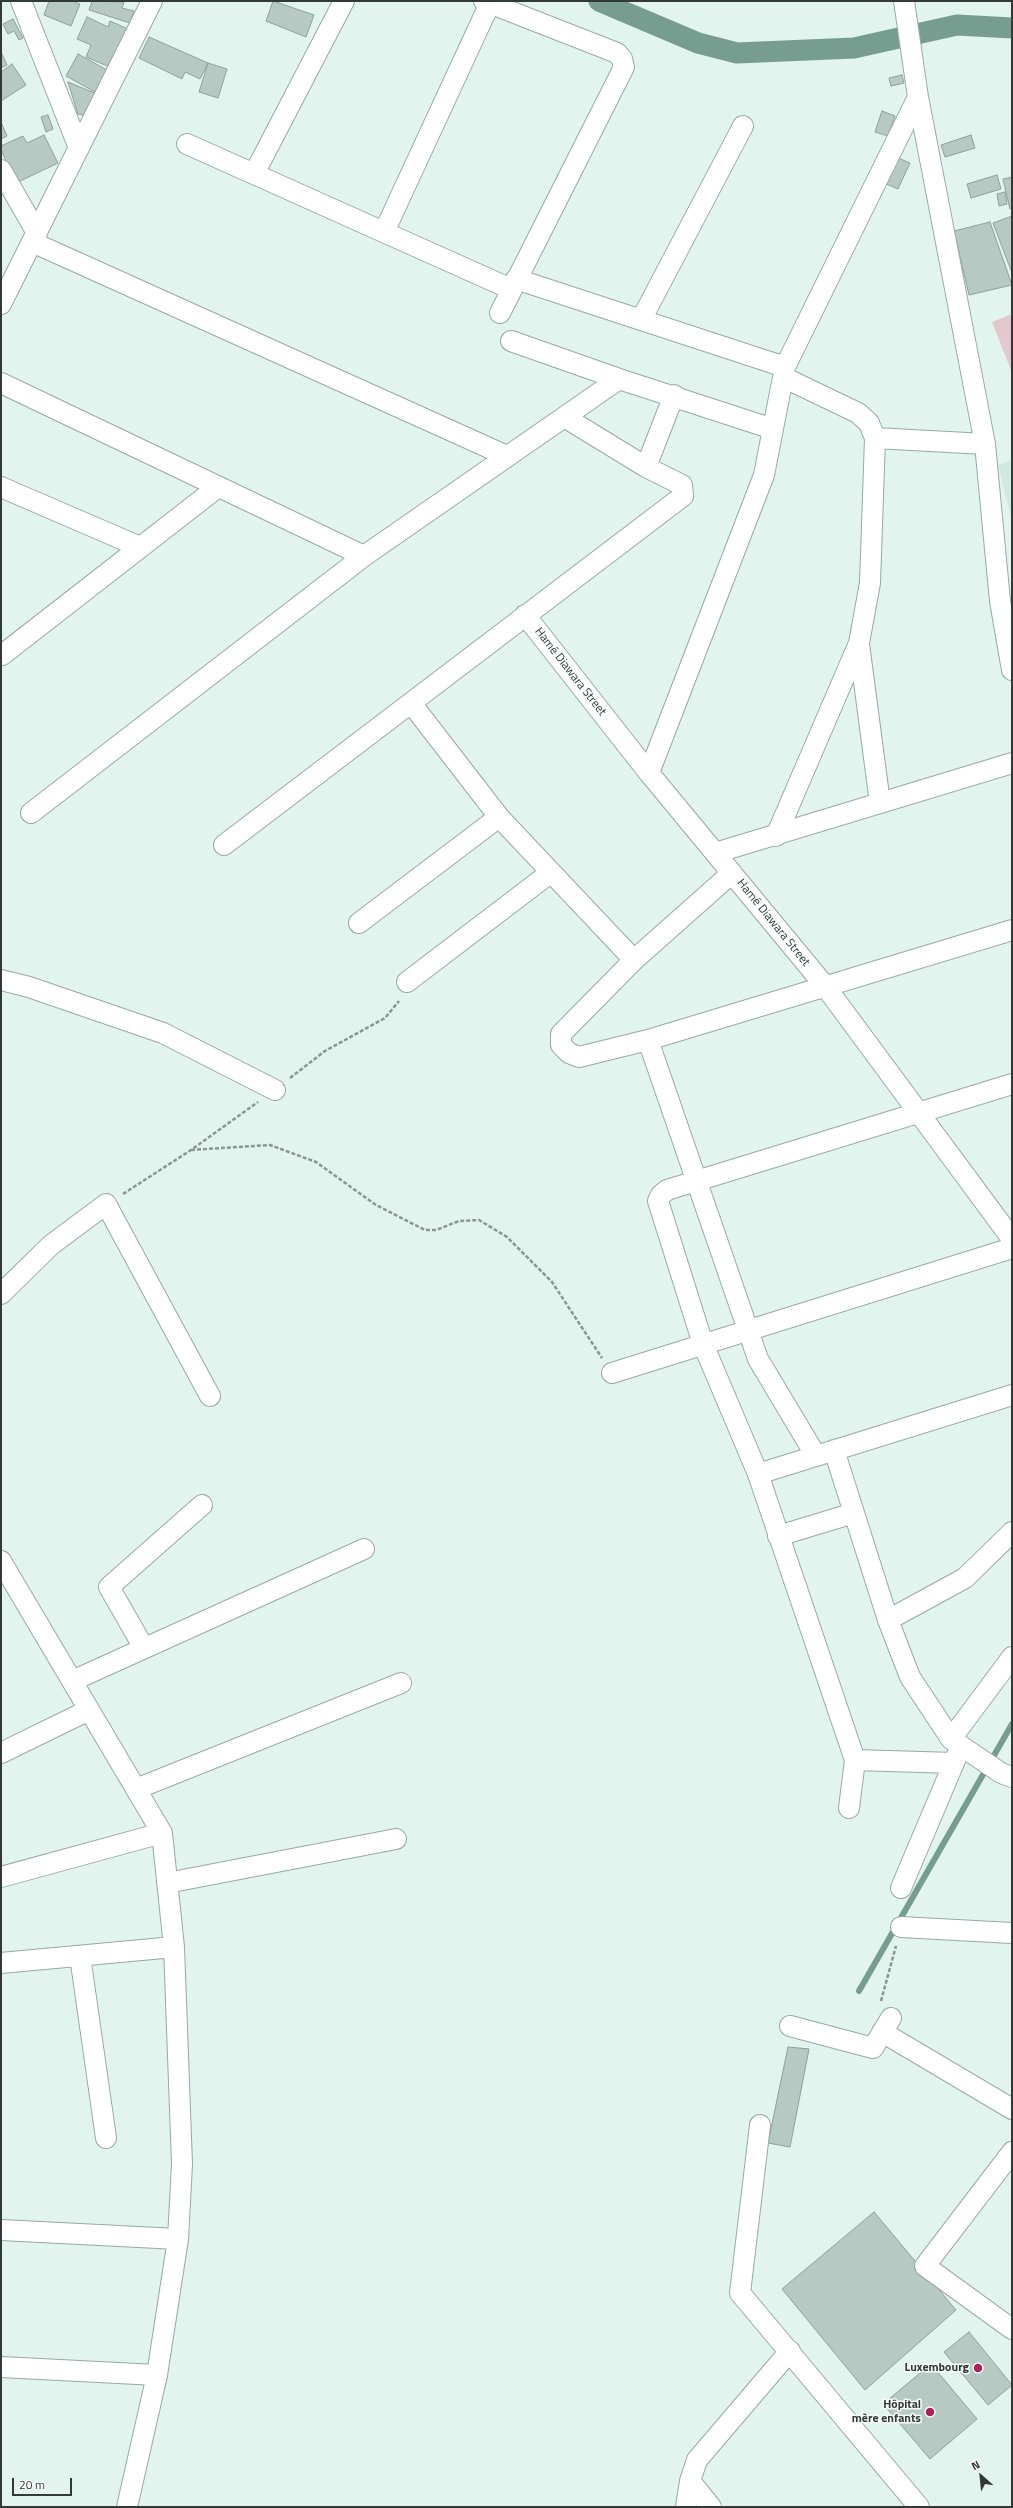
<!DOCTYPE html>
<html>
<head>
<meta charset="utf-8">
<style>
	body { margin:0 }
	#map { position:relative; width:1013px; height:2508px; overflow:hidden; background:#e2f4ee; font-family:"Titillium Web",sans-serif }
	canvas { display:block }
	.frame { position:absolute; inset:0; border:2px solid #323937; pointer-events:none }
	.north { position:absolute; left:961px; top:2456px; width:40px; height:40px; -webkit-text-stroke:3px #f7fefc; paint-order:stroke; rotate:333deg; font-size:11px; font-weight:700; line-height:16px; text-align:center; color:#323937 }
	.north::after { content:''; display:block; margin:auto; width:14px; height:18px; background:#323937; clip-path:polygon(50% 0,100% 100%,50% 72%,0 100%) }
	.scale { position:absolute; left:12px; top:2478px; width:60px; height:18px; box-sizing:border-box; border:2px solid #323937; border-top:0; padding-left:5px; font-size:12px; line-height:14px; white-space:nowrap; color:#323937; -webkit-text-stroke:3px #f7fefc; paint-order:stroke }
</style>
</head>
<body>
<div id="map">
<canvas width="1013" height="2508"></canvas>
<div class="frame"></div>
<div class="north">N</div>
<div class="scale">20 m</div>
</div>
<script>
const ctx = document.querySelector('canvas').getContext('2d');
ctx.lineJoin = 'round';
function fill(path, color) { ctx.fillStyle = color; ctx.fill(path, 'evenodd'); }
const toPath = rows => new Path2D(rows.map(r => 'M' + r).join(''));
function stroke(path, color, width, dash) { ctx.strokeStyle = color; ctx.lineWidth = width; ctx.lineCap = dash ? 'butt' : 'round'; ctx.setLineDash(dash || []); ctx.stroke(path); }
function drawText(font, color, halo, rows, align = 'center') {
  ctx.font = font + ' "Titillium Web",sans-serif'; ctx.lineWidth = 3; ctx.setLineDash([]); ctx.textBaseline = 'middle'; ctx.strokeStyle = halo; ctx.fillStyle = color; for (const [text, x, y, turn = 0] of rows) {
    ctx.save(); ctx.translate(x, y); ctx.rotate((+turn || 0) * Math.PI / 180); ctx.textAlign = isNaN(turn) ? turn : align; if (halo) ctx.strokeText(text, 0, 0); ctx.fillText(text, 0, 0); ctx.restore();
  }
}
const built = toPath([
	[1012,460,1012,521,998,465]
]);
const green = toPath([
	[1012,314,1012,373,992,322]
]);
const stream = toPath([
	[859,1991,1012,1724]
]);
const canal = toPath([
	[599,1,698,43,737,53,854,48,957,25,1012,28]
]);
const building = toPath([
	[49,1,72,1,80,4,71,26,44,15,49,1],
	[92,1,124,2,122,8,134,11,130,23,89,10,92,1],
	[273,1,314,15,306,37,266,21,273,1],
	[87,17,108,27,110,21,128,29,112,68,86,57,91,45,77,39,87,17],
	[13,19,23,38,19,40,14,31,8,34,3,24,13,19],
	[149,37,208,63,200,79,185,72,182,79,139,58,149,37],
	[1,52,7,65,1,68,1,52],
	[78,54,107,70,95,92,66,76,78,54],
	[208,63,227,69,218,98,199,92,208,63],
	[12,64,26,85,1,101,1,72,12,64],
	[902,75,904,83,891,86,889,78,902,75],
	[68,82,97,94,88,116,78,114,68,82],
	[882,111,895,116,888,136,875,132,882,111],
	[48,115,53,129,46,132,41,117,48,115],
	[1,122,7,136,1,139,1,122],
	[44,135,58,163,16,183,1,150,1,146,23,136,27,143,44,135],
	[971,135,975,148,945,157,941,145,971,135],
	[896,157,910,163,898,189,884,183,896,157],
	[997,175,1001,189,971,198,967,184,997,175],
	[1012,177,1012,208,1010,209,1003,179,1012,177],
	[1005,192,1007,204,999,206,997,194,1005,192],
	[1012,216,1012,273,993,223,1012,216],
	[990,222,1012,285,969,295,954,231,990,222],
	[788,2047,809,2049,790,2147,768,2143,788,2047],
	[874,2212,956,2310,865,2390,782,2289,874,2212],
	[969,2332,1012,2385,988,2405,944,2352,969,2332],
	[931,2364,977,2419,930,2459,883,2404,931,2364]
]);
const path = toPath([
	[290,1078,325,1051,385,1018,399,1001],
	[191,1150,270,1145,316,1162,376,1205,425,1230,436,1230,459,1221,479,1220,507,1237,552,1282,602,1358],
	[123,1194,191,1150,258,1102],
	[881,2001,896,1946]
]);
const minor = toPath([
	[21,1,79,148],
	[484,1,617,53,622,59,624,67,500,313],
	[904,1,918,97,985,444,1000,601,1012,670],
	[187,144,511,289],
	[1,170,37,233],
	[254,174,344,1],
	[384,232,490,3],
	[32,242,507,456],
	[516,279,785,367],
	[1,304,152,1],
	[641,320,743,126],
	[511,341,619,379,773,429],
	[1,383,364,556],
	[875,438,985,444],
	[646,467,674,395],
	[1,487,140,547],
	[525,615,649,773,825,986,1012,1239],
	[859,644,880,803],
	[2,655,218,487],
	[411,703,499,817,634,960],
	[649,773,764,475,785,367,918,97],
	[31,813,364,556,619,379],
	[776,836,859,643,870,583,875,438,869,423,858,413,783,377],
	[224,845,683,496,682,485,646,467,566,418],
	[715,853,1012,763],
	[732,873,634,960,561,1034,561,1045,569,1053,579,1057,648,1040,1012,930],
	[359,923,499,817],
	[1,980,29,987,163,1033,275,1090],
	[407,982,550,873],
	[648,1040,758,1359,816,1456],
	[1,1294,51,1245,106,1204,210,1396],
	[612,1373,1012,1248],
	[834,1450,888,1620,910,1677,951,1739,1001,1773,1012,1777],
	[758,1474,1012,1395],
	[778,1536,854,1513],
	[1,1561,162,1833,174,1947,182,2164,178,2239,157,2375,127,2507],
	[888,1620,965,1578,1012,1532],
	[144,1648,109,1587,202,1505],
	[72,1681,364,1549],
	[951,1739,1012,1657],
	[1,1753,89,1710],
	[855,1760,954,1763],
	[136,1789,401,1683],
	[849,1808,855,1760,758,1474,703,1344,658,1201,661,1195,667,1190,1012,1084],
	[1,1877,162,1833],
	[167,1883,396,1839],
	[901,1888,961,1746],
	[901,1927,1012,1933],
	[80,1956,106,2138],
	[1,1963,174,1947],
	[790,2026,873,2048,891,2018],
	[882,2032,1012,2109],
	[760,2125,740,2293,919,2507],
	[1012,2152,925,2266,1012,2329],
	[1,2230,178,2239],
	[1,2367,157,2375],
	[690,2481,711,2507],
	[686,2507,690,2481,697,2460,790,2351]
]);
const markers = [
	[978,2368,5,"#ae205a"],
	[930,2412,5,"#ae205a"]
];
const streetNames = [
	["Hamé Diawara Street",570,672,52],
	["Hamé Diawara Street",773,923,51]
];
const poiNames = [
	["Luxembourg",969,2368],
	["Hôpital",921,2405],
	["mère enfants",921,2419]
];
fill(built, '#cee9e0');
fill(green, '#e3c9cf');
stroke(stream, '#779c90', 6);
stroke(canal, '#779c90', 21);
fill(building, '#b7c9c3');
stroke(building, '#8fa09a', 1);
stroke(minor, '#98a9a3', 22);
stroke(path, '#8a9692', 2.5, [4, 2]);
stroke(minor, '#fff', 20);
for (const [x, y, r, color] of markers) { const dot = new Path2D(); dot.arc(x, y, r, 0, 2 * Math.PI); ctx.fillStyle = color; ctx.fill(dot); stroke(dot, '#f7fefc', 1.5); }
drawText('12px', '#323937', '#f7fefc', streetNames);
drawText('bold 12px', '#323937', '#f7fefc', poiNames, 'right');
</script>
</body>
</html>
